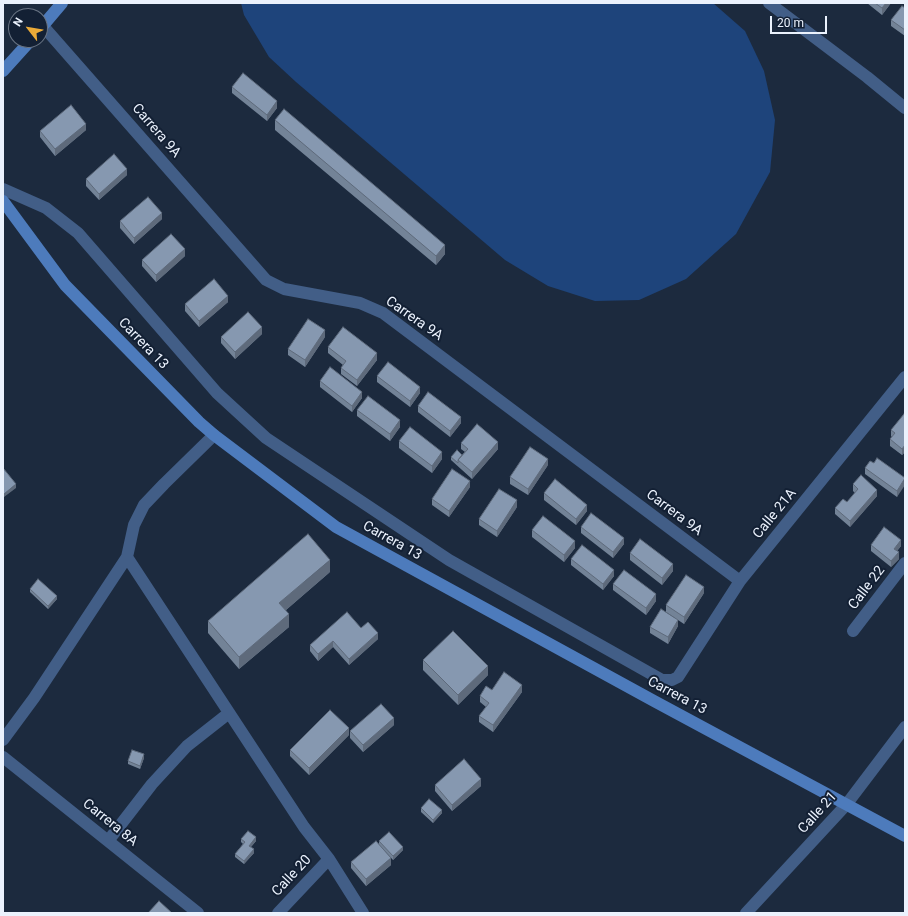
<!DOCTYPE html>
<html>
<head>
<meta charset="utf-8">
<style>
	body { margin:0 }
	#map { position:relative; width:908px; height:916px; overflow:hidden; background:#1c2a3e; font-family:Roboto,sans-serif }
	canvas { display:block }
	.frame { position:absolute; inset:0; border:4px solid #ebf2fd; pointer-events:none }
	.north { position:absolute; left:8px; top:8px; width:40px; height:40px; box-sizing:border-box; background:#132034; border:1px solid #697484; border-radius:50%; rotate:301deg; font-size:11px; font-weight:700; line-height:16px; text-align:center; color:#ebf2fd }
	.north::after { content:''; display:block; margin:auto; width:14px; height:18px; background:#eaaa38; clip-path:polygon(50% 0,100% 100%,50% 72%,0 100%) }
	.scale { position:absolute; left:770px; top:16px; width:57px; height:18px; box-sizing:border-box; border:2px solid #ebf2fd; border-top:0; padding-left:5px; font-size:12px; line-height:14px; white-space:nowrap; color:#ebf2fd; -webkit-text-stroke:3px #132034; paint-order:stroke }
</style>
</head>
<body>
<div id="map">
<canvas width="908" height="916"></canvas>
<div class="frame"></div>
<div class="north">N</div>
<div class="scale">20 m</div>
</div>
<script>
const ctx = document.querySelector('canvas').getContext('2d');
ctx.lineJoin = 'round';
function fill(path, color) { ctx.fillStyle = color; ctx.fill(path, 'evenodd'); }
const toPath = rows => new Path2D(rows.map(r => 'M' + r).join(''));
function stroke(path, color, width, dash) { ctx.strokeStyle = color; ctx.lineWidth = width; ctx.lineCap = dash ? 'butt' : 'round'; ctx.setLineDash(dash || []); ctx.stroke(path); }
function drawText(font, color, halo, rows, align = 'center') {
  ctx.font = font + ' Roboto,sans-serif'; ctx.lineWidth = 4; ctx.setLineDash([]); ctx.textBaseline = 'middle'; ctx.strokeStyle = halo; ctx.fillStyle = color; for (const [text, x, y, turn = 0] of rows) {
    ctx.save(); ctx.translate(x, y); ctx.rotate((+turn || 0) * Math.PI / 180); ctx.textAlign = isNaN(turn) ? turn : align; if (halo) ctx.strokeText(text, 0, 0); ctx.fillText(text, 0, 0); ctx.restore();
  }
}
const green = toPath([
	[241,3,713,3,745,31,764,71,775,120,770,172,736,234,686,279,639,300,595,301,548,286,505,260,296,82,269,57,244,15]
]);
const street = toPath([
	[769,3,867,77,905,108],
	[43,26,266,280,284,289,360,303,383,313,740,581],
	[3,189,46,208,78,233,217,393,266,438,449,560,662,680,672,680,678,677,740,581,905,377],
	[127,557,304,827,329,859,363,913],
	[853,631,905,563],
	[3,740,34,698,127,557,134,525,144,505,164,484,214,435],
	[3,757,198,913],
	[108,841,152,784,187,746,229,713],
	[278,913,329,859],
	[746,913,846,805,905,727]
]);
const secondary = toPath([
	[40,29,62,3],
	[3,71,31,40],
	[3,201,65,285,199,422,214,435,336,527,654,701,905,836]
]);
const wall = toPath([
	[867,3,891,3,882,15],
	[905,8,905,36,891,26,891,20],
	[232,87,277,108,267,121,232,93],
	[275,120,445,254,436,265,275,130],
	[86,130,55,156,40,137,40,131],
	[127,175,99,200,86,186,86,179],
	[162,219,134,244,120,228,120,221],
	[185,256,156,282,142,266,142,260],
	[228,302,199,327,185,311,185,304],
	[262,334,235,359,221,343,221,337],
	[325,337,305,367,288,355,288,349],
	[328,347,377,360,357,386,341,374,341,368,343,365,328,353],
	[377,376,420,393,410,407,377,382],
	[320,381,362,398,352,412,320,387],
	[418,406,461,423,450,437,418,412],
	[357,410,400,427,390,441,357,416],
	[905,415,905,452,902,455,890,446,890,439,892,437,891,436,891,430],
	[399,441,442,459,432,473,399,448],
	[461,443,498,449,472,479,451,460,451,457,462,455,465,452,461,449],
	[874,463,905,478,897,497,865,474,865,468],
	[548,465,528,495,510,484,510,477],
	[853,484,877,496,850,527,835,514,835,508,847,502,855,493,853,491],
	[470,487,449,517,432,505,432,499],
	[544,493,587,511,576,525,544,500],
	[517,507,497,537,479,525,479,519],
	[581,527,624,544,613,558,581,533],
	[532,530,575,548,564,562,532,537],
	[871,545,901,546,897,551,899,559,891,567,871,551],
	[630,553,673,571,662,585,630,560],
	[571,559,614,576,603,590,571,565],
	[330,572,286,610,289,627,239,669,208,633,208,621],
	[613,584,656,601,646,615,613,590],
	[30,589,57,599,48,609,30,592],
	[704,593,684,624,678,620,678,626,668,644,650,633,650,627,675,618,666,612,666,605],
	[361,628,378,639,349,665,333,647,318,661,310,651,310,645],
	[423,660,488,675,458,705,423,670],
	[492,690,522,692,493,732,479,722,479,716,486,707,480,702,480,696],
	[394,725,363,752,350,738,350,731],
	[349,735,309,775,290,756,290,750],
	[144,758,140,769,128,764,128,761],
	[435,785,481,786,452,811,435,791],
	[421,808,442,813,433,823,421,812],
	[241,839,256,841,251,847,254,853,244,864,235,857,235,854,243,844,241,842],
	[379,841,403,850,393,860,379,845],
	[351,862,391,865,366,886,351,868]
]);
const shadedWall = toPath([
	[886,3,891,3,882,15,882,8],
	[277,101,277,108,267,121,267,115],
	[86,124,86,130,55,156,55,149],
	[127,169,127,175,99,200,99,194],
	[162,213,162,219,134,244,134,238],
	[445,245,445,254,436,265,436,256],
	[185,249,185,256,156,282,156,275],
	[228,296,228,302,199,327,199,321],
	[262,327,262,334,235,359,235,352],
	[325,330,325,337,305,367,305,360],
	[377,353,377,360,357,386,357,380],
	[420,387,420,393,410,407,410,401],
	[362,392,362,398,352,412,352,406],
	[461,417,461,423,450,437,450,431],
	[400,420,400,427,390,441,390,434],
	[498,442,498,449,472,479,472,472],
	[905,445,905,452,902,455,902,449],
	[442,452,442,459,432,473,432,466],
	[548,459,548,465,528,495,528,489],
	[905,479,905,485,897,497,897,491],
	[470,481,470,487,449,517,449,511],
	[16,484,16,488,4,497,4,494],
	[877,490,877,496,850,527,850,521],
	[517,500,517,507,497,537,497,531],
	[587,505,587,511,576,525,576,519],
	[624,538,624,544,613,558,613,552],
	[901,540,901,546,894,555,894,549],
	[575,541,575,548,564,562,564,555],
	[899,552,899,559,891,567,891,561],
	[330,560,330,572,279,616,279,603],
	[673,564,673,571,662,585,662,578],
	[614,570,614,576,603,590,603,584],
	[704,587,704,593,684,624,684,617],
	[656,594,656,601,646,615,646,608],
	[57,596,57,599,48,609,48,606],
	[289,614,289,627,239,669,239,657],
	[678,620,678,626,668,644,668,637],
	[378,633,378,639,349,665,349,659],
	[333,641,333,647,318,661,318,654],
	[488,666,488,675,458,705,458,695],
	[522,685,522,692,493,732,493,725],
	[394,718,394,725,363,752,363,745],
	[349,728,349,735,309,775,309,768],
	[144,754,144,758,140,769,140,766],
	[481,779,481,786,452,811,452,805],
	[442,810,442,813,433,823,433,820],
	[256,837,256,841,249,849,249,846],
	[403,847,403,850,393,860,393,856],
	[254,849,254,853,244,864,244,861],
	[391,858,391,865,366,886,366,879]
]);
const building = toPath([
	[875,3,886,3,882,8,875,3],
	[902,6,905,8,905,30,891,20,902,6],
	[243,73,277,101,267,115,232,87,243,73],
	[71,105,86,124,55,149,40,131,71,105],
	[284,109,445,245,436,256,275,120,284,109],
	[114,154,127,169,99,194,86,179,114,154],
	[148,197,162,213,134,238,120,221,148,197],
	[171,234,185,249,156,275,142,260,171,234],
	[214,279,228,296,199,321,185,304,214,279],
	[248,312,262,327,235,352,221,337,248,312],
	[308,319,325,330,305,360,288,349,308,319],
	[343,327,377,353,357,380,341,368,346,361,328,347,343,327],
	[388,362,420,387,410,401,377,376,388,362],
	[330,367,362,392,352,406,320,381,330,367],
	[428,392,461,417,450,431,418,406,428,392],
	[368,396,400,420,390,434,357,410,368,396],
	[904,414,905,415,905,445,902,449,890,439,895,433,891,430,904,414],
	[477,424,498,442,472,472,458,460,468,449,461,443,477,424],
	[410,427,442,452,432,466,399,441,410,427],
	[530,447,548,459,528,489,510,477,530,447],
	[457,450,462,455,458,460,458,463,451,457,457,450],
	[877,458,905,478,897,491,865,468,870,461,874,463,877,458],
	[3,468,16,484,4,494,3,492,3,468],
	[452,469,470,481,449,511,432,499,452,469],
	[861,475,877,490,850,521,835,508,843,499,847,502,858,489,853,484,861,475],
	[555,479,587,505,576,519,544,493,555,479],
	[499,489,517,500,497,531,479,519,499,489],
	[591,513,624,538,613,552,581,527,591,513],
	[543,516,575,541,564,555,532,530,543,516],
	[884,527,901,540,894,549,899,552,891,561,871,545,884,527],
	[308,534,330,560,279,603,289,614,239,657,208,621,308,534],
	[640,539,673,564,662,578,630,553,640,539],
	[582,545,614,570,603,584,571,559,582,545],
	[624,570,656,594,646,608,613,584,624,570],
	[686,575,704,587,684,617,666,605,686,575],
	[38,579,57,596,48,606,30,589,38,579],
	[661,609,678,620,668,637,650,627,661,609],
	[347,612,361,628,368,622,378,633,349,659,333,641,318,654,310,645,347,612],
	[453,631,488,666,458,695,423,660,453,631],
	[504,672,522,685,493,725,479,716,489,703,480,696,486,686,492,690,504,672],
	[381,704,394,718,363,745,350,731,381,704],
	[330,710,349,728,309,768,290,750,330,710],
	[132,750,144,754,140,766,128,761,132,750],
	[464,759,481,779,452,805,435,785,464,759],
	[429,799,442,810,433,820,421,808,429,799],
	[248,831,256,837,249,846,254,849,244,861,235,854,245,842,241,839,248,831],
	[389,832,403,847,393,856,379,841,389,832],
	[376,841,391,858,366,879,351,862,376,841],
	[159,901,172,913,148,913,159,901]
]);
const streetNames = [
	["Carrera 9A",156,131,49],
	["Carrera 9A",414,319,35],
	["Carrera 13",143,344,46],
	["Carrera 9A",674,513,37],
	["Calle 21A",775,514,-51],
	["Carrera 13",392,541,29],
	["Calle 22",867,588,-53],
	["Carrera 13",677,696,28],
	["Calle 21",818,813,-48],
	["Carrera 8A",110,823,39],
	["Calle 20",292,876,-47]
];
fill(green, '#1e447b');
stroke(street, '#425e87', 12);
stroke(secondary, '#4d7bbc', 12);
fill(wall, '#738397');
fill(shadedWall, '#5e6a7b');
fill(building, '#8698b0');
stroke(building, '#5e6a7b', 1);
drawText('14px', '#ebf2fd', '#132034', streetNames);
</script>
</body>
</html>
